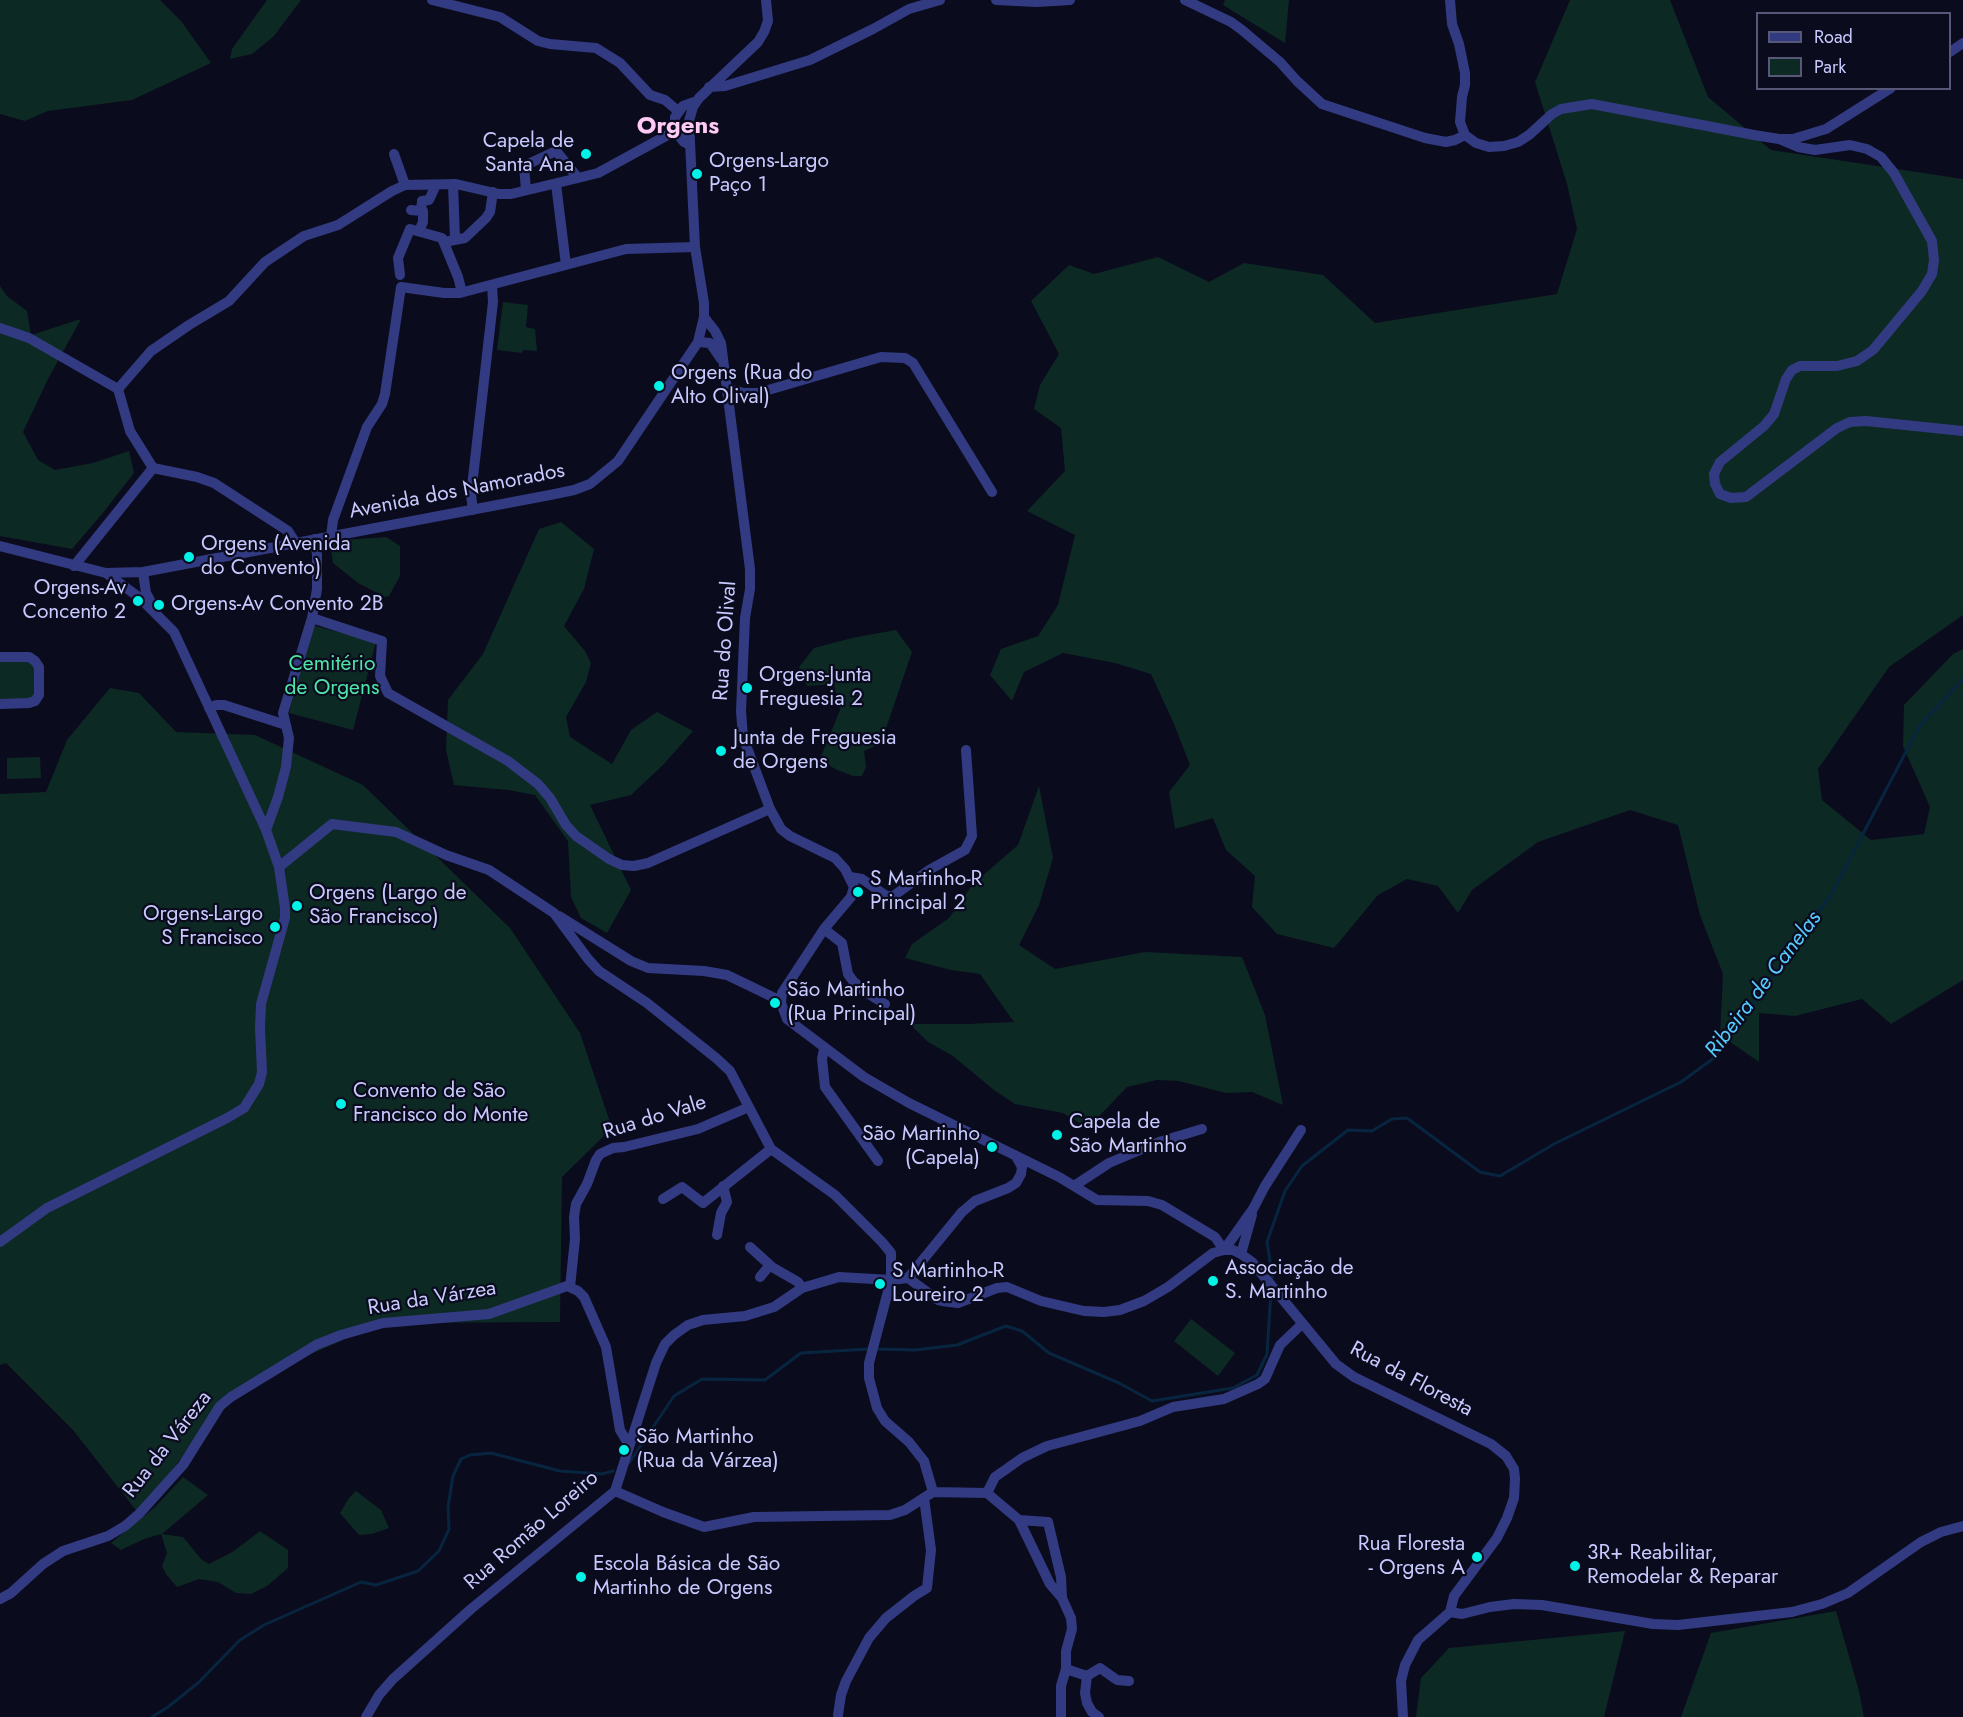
<!DOCTYPE html>
<html>
<head>
<meta charset="utf-8">
<style>
	body { margin:0 }
	#map { position:relative; width:1963px; height:1717px; overflow:hidden; background:#0b0b1e; font-family:Jost,sans-serif }
	canvas { display:block }
	.legend { position:absolute; left:1756px; top:12px; width:195px; height:78px; box-sizing:border-box; background:#0b0b1e; border:2px solid #575778; margin:0; padding:8px 10px; list-style:none; font-size:18px; color:#c8caff }
	.legend li { display:flex; align-items:center; gap:12px; height:30px }
	.legend b { width:30px; border:2px solid #575778 }
</style>
</head>
<body>
<div id="map">
<canvas width="1963" height="1717"></canvas>
<ul class="legend">
<li><b style="height:8px;background:#323b81"></b>Road</li>
<li><b style="height:16px;background:#0d2923"></b>Park</li>
</ul>
</div>
<script>
const ctx = document.querySelector('canvas').getContext('2d');
ctx.lineJoin = 'round';
function fill(path, color) { ctx.fillStyle = color; ctx.fill(path, 'evenodd'); }
const toPath = rows => new Path2D(rows.map(r => 'M' + r).join(''));
function stroke(path, color, width, dash) { ctx.strokeStyle = color; ctx.lineWidth = width; ctx.lineCap = dash ? 'butt' : 'round'; ctx.setLineDash(dash || []); ctx.stroke(path); }
function drawText(font, color, halo, rows, align = 'center') {
  ctx.font = font + ' Jost,sans-serif'; ctx.lineWidth = 4.5; ctx.setLineDash([]); ctx.textBaseline = 'middle'; ctx.strokeStyle = halo; ctx.fillStyle = color; for (const [text, x, y, turn = 0] of rows) {
    ctx.save(); ctx.translate(x, y); ctx.rotate((+turn || 0) * Math.PI / 180); ctx.textAlign = isNaN(turn) ? turn : align; if (halo) ctx.strokeText(text, 0, 0); ctx.fillText(text, 0, 0); ctx.restore();
  }
}
const green = toPath([
	[0,0,160,0,181,21,211,63,132,100,48,111,25,121,0,114],
	[267,0,301,0,274,36,252,54,230,59,232,49],
	[1225,0,1289,0,1285,43,1223,5],
	[1570,0,1670,0,1708,97,1771,150,1963,179,1963,615,1889,667,1818,769,1822,800,1871,840,1924,834,1930,807,1903,746,1904,705,1953,654,1963,649,1963,980,1891,1024,1862,999,1795,1016,1759,1013,1759,1062,1720,1035,1723,974,1700,915,1678,825,1630,810,1538,842,1472,890,1458,913,1438,886,1407,879,1378,895,1334,948,1277,934,1252,907,1255,876,1226,850,1213,818,1175,829,1169,792,1190,765,1174,724,1151,674,1115,663,1063,653,1024,672,1012,701,990,675,1001,649,1038,636,1058,605,1075,535,1027,511,1065,471,1061,428,1034,409,1040,385,1059,354,1031,301,1069,265,1094,274,1158,257,1209,282,1244,263,1323,275,1375,323,1557,294,1577,229,1567,184,1535,82],
	[0,286,7,296,27,311,31,335,81,319,48,379,23,432,38,460,55,470,93,463,129,451,134,473,102,514,72,549,0,536],
	[503,302,528,305,526,327,535,329,537,351,523,350,522,353,497,350],
	[561,522,594,549,584,589,564,626,585,651,591,663,586,682,566,717,570,737,612,764,631,730,657,712,693,731,663,765,631,795,590,805,631,890,607,933,581,918,571,897,568,841,535,795,508,790,454,785,446,750,448,700,483,654,539,529],
	[386,537,400,546,400,576,389,596,385,597,358,583,333,563,330,541],
	[312,625,376,642,353,730,289,713],
	[896,630,912,652,881,743,864,751,866,767,862,776,853,776,835,769,820,759,840,710,834,684,807,686,799,667,814,648,852,638],
	[0,662,27,662,33,664,35,668,35,692,33,696,29,700,0,700],
	[110,688,139,693,176,732,255,735,363,785,510,928,580,1033,612,1128,562,1177,560,1322,383,1323,276,1369,220,1406,139,1514,73,1430,6,1363,0,1365,0,794,46,792,67,740],
	[40,757,41,778,7,779,7,758],
	[1039,786,1053,858,1039,905,1019,945,1055,969,1145,952,1242,957,1265,1015,1283,1105,1252,1092,1226,1093,1179,1081,1157,1080,1127,1087,1088,1128,1063,1113,1015,1104,994,1090,953,1056,928,1042,910,1024,968,1024,1014,1022,980,974,951,970,905,958,912,944,949,918,973,884,1018,845],
	[1191,1319,1235,1353,1218,1376,1174,1341],
	[183,1477,208,1495,162,1534,183,1537,201,1559,209,1564,234,1551,260,1531,288,1550,288,1568,267,1586,251,1594,236,1593,218,1582,199,1579,177,1587,166,1574,162,1566,167,1553,161,1534,144,1539,121,1550,111,1543,155,1507],
	[356,1491,381,1510,389,1528,372,1534,359,1535,340,1513,349,1498],
	[1836,1611,1859,1691,1864,1717,1681,1717,1711,1633],
	[1625,1631,1604,1717,1416,1717,1421,1678,1449,1648]
]);
const stream = toPath([
	[1272,1282,1272,1274,1267,1242,1285,1191,1302,1166,1348,1130,1372,1131,1392,1119,1407,1118,1480,1172,1500,1176,1554,1144,1681,1082,1714,1058,1832,893,1919,727,1963,679],
	[876,1349,915,1350,957,1345,1006,1326,1022,1331,1049,1353,1119,1383,1152,1401,1233,1388,1257,1375,1267,1354,1271,1291],
	[629,1463,674,1396,702,1379,765,1380,801,1353,869,1349],
	[152,1717,168,1707,198,1683,240,1640,264,1625,361,1582,376,1585,418,1571,439,1551,449,1529,448,1507,453,1476,461,1459,470,1455,491,1453,560,1471,602,1474,613,1471]
]);
const minor = toPath([
	[432,0,500,17,538,41,550,44,596,48,620,63,650,95,665,100,678,111],
	[996,0,1037,2,1070,0],
	[1185,0,1231,22,1242,30,1280,62,1297,81,1322,104,1425,138,1446,142,1455,140,1465,135],
	[1450,0,1452,24,1459,44,1465,73,1465,85,1462,97,1460,122,1465,135,1476,143,1489,147,1504,146,1518,142,1529,135,1552,114,1561,109,1592,104,1754,135,1779,139,1793,139,1826,129,1891,88],
	[1950,52,1963,43],
	[709,87,725,86,810,60,873,29,909,9,940,0],
	[1779,139,1798,147,1815,150,1850,145,1867,149,1881,157,1894,173,1932,241,1934,260,1932,274,1922,291,1873,350,1857,361,1837,366,1800,366,1792,370,1786,379,1774,414,1764,426,1720,462,1714,474,1715,484,1720,494,1731,498,1746,497,1837,428,1850,422,1866,421,1963,431],
	[690,145,684,142,675,131,675,117,683,106,697,101],
	[394,154,405,185],
	[578,178,598,173,675,131],
	[453,184,455,239],
	[556,184,566,265],
	[411,210,421,211,422,201,429,200,436,185],
	[419,231,423,222,423,211,421,211],
	[444,242,465,238,486,218,490,212,493,192],
	[400,275,398,258,410,229,442,238,458,277,462,292],
	[704,317,715,331,721,343,750,569,750,589,745,618,741,711,743,737,770,809,781,829,790,836,835,858,845,869,854,887,851,897,824,929,782,993,781,1003,787,1019,864,1077,909,1103,1059,1177,1097,1200,1148,1201,1162,1205,1215,1237,1224,1250,1253,1209,1265,1186,1301,1130],
	[0,328,29,338,118,389],
	[698,342,710,343,721,359],
	[118,389,151,351,189,325,229,301,265,262,304,236,338,225,392,191,405,185,456,184,499,194,511,194,578,178,556,151,524,166,526,190],
	[118,389,130,431,153,468],
	[728,389,744,393,758,393,881,357,905,358,913,363,992,492],
	[153,468,197,477,214,483,288,531,295,542],
	[473,510,471,495,493,302,492,285],
	[331,536,333,520,367,427,382,404,385,394,401,287,444,293,460,293,626,249,695,247],
	[0,546,106,573,143,572,550,495,574,490,590,484,618,461,698,342,704,317,704,303,695,247,689,121,693,107,699,98,758,42,764,32,768,21,766,0],
	[74,566,153,468],
	[143,572,146,593,152,604],
	[312,618,382,641,380,676,388,693,508,761,538,784,550,798,566,825,576,836,609,859,622,865,634,866,648,863,770,809],
	[0,657,29,657,35,661,39,667,39,695,35,701,29,703,0,704],
	[209,708,216,705,224,705,286,725],
	[266,830,278,797,286,767,289,738,283,713,312,618,317,589,317,555,315,539],
	[279,867,332,824,396,832,446,855,489,870,554,913,588,959,599,971,647,1003,716,1058,730,1071,771,1149,835,1195,882,1242,891,1253,891,1280,869,1363,869,1378,877,1408,885,1421,909,1442,924,1461,933,1492],
	[850,877,862,879,885,895,892,897,929,870,965,850,972,836,966,750],
	[559,916,631,961,648,968,704,971,727,975,781,1001],
	[824,929,842,943,848,974,853,981,864,991,885,1004],
	[824,1049,822,1059,825,1087,878,1161],
	[1074,1186,1109,1163,1159,1142,1202,1129],
	[663,1199,682,1187,703,1203,771,1149],
	[717,1235,721,1213,727,1202,723,1186],
	[0,1242,47,1208,227,1118,244,1108,259,1084,262,1072,260,1028,261,1004,285,918,285,908,279,867,266,830,174,632,140,598,106,573],
	[750,1247,772,1267,798,1282,802,1288],
	[1241,1254,1252,1215],
	[760,1277,770,1265],
	[908,1278,938,1300,949,1302,958,1303,997,1288,1007,1287,1041,1301,1084,1311,1104,1312,1120,1310,1144,1301,1168,1287,1213,1253,1224,1250,1233,1250,1241,1254,1252,1262,1336,1364,1354,1377,1491,1444,1506,1456,1514,1469,1515,1479,1514,1498,1507,1518,1497,1538,1454,1596,1450,1612],
	[570,1287,575,1239,574,1217,576,1204,587,1184,596,1160,600,1154,613,1148,624,1147,698,1129,749,1107],
	[615,1491,663,1512,704,1527,754,1517,890,1515,905,1510,933,1492,987,1493],
	[987,1493,995,1477,1022,1458,1047,1446,1140,1421,1173,1407,1224,1399,1258,1384,1265,1379,1280,1345,1302,1324],
	[987,1493,1019,1520,1050,1584,1062,1598,1071,1618,1072,1629,1066,1651,1066,1669,1061,1686,1061,1717],
	[1019,1520,1048,1522,1061,1577,1062,1598],
	[0,1599,11,1593,43,1564,63,1551,108,1536,125,1526,139,1514,183,1465,220,1406,231,1397,316,1345,341,1335,383,1323,489,1314,567,1286,578,1291,584,1297,606,1347,620,1430,629,1445],
	[1450,1612,1462,1614,1490,1607,1514,1604,1542,1605,1653,1624,1678,1625,1792,1612,1822,1604,1848,1593,1921,1542,1941,1532,1963,1526],
	[1066,1669,1087,1676,1085,1693,1087,1703,1092,1712,1099,1717],
	[1087,1676,1100,1668,1117,1680,1129,1681],
	[838,1715,841,1695,846,1681,869,1638,886,1618,914,1596,927,1588,931,1550,924,1498],
	[366,1717,379,1695,393,1679,471,1609,615,1491,656,1363,665,1344,674,1335,688,1325,703,1320,745,1316,774,1307,802,1288,839,1277,891,1280,908,1278,962,1212,975,1201,1008,1188,1016,1183,1021,1174,1022,1167,1016,1156],
	[1403,1717,1401,1681,1405,1665,1418,1640,1450,1612]
]);
const markers = [
	[586,154,6,"#00f3e6"],
	[697,174,6,"#00f3e6"],
	[659,386,6,"#00f3e6"],
	[189,557,6,"#00f3e6"],
	[138,601,6,"#00f3e6"],
	[159,605,6,"#00f3e6"],
	[747,688,6,"#00f3e6"],
	[721,751,6,"#00f3e6"],
	[858,892,6,"#00f3e6"],
	[297,906,6,"#00f3e6"],
	[275,927,6,"#00f3e6"],
	[775,1003,6,"#00f3e6"],
	[341,1104,6,"#00f3e6"],
	[1057,1135,6,"#00f3e6"],
	[992,1147,6,"#00f3e6"],
	[1213,1281,6,"#00f3e6"],
	[880,1284,6,"#00f3e6"],
	[624,1450,6,"#00f3e6"],
	[1477,1557,6,"#00f3e6"],
	[1575,1566,6,"#00f3e6"],
	[581,1577,6,"#00f3e6"]
];
const poiNames = [
	["Capela de",574,142,"right"],
	["Santa Ana",574,166,"right"],
	["Orgens-Largo",709,162],
	["Paço 1",709,186],
	["Orgens (Rua do",671,374],
	["Alto Olival)",671,398],
	["Orgens (Avenida",201,545],
	["do Convento)",201,569],
	["Orgens-Av",126,589,"right"],
	["Concento 2",126,613,"right"],
	["Orgens-Av Convento 2B",171,605],
	["Orgens-Junta",759,676],
	["Freguesia 2",759,700],
	["Junta de Freguesia",733,739],
	["de Orgens",733,763],
	["S Martinho-R",870,880],
	["Principal 2",870,904],
	["Orgens (Largo de",309,894],
	["São Francisco)",309,918],
	["Orgens-Largo",263,915,"right"],
	["S Francisco",263,939,"right"],
	["São Martinho",787,991],
	["(Rua Principal)",787,1015],
	["Convento de São",353,1092],
	["Francisco do Monte",353,1116],
	["Capela de",1069,1123],
	["São Martinho",1069,1147],
	["São Martinho",980,1135,"right"],
	["(Capela)",980,1159,"right"],
	["Associação de",1225,1269],
	["S. Martinho",1225,1293],
	["S Martinho-R",892,1272],
	["Loureiro 2",892,1296],
	["São Martinho",636,1438],
	["(Rua da Várzea)",636,1462],
	["Rua Floresta",1465,1545,"right"],
	["- Orgens A",1465,1569,"right"],
	["3R+ Reabilitar,",1587,1554],
	["Remodelar & Reparar",1587,1578],
	["Escola Básica de São",593,1565],
	["Martinho de Orgens",593,1589]
];
const streetNames = [
	["Avenida dos Namorados",457,492,-11],
	["Rua do Olival",726,641,-86],
	["Rua do Vale",655,1118,-17],
	["Rua da Várzea",432,1299,-9],
	["Rua da Floresta",1411,1380,28],
	["Rua da Váreza",168,1445,-52],
	["Rua Romão Loreiro",532,1531,-41]
];
const parkNames = [
	["Cemitério",332,665],
	["de Orgens",332,689]
];
const waterNames = [
	["Ribeira de Canelas",1764,985,-53]
];
const quarterNames = [
	["Orgens",678,127]
];
fill(green, '#0d2923');
stroke(stream, '#082540', 3);
stroke(minor, '#323b81', 10);
for (const [x, y, r, color] of markers) { const dot = new Path2D(); dot.arc(x, y, r, 0, 2 * Math.PI); ctx.fillStyle = color; ctx.fill(dot); stroke(dot, '#0b0b1e', 2); }
drawText('21px', '#c8caff', '#0b0b1e', poiNames, 'left');
drawText('21px', '#c8caff', '#0b0b1e', streetNames);
drawText('21px', '#4de6a8', '#0b0b1e', parkNames);
drawText('italic 22px', '#56caff', '#0b0b1e', waterNames);
drawText('bold 24px', '#ffcaf4', '#0b0b1e', quarterNames);
</script>
</body>
</html>
